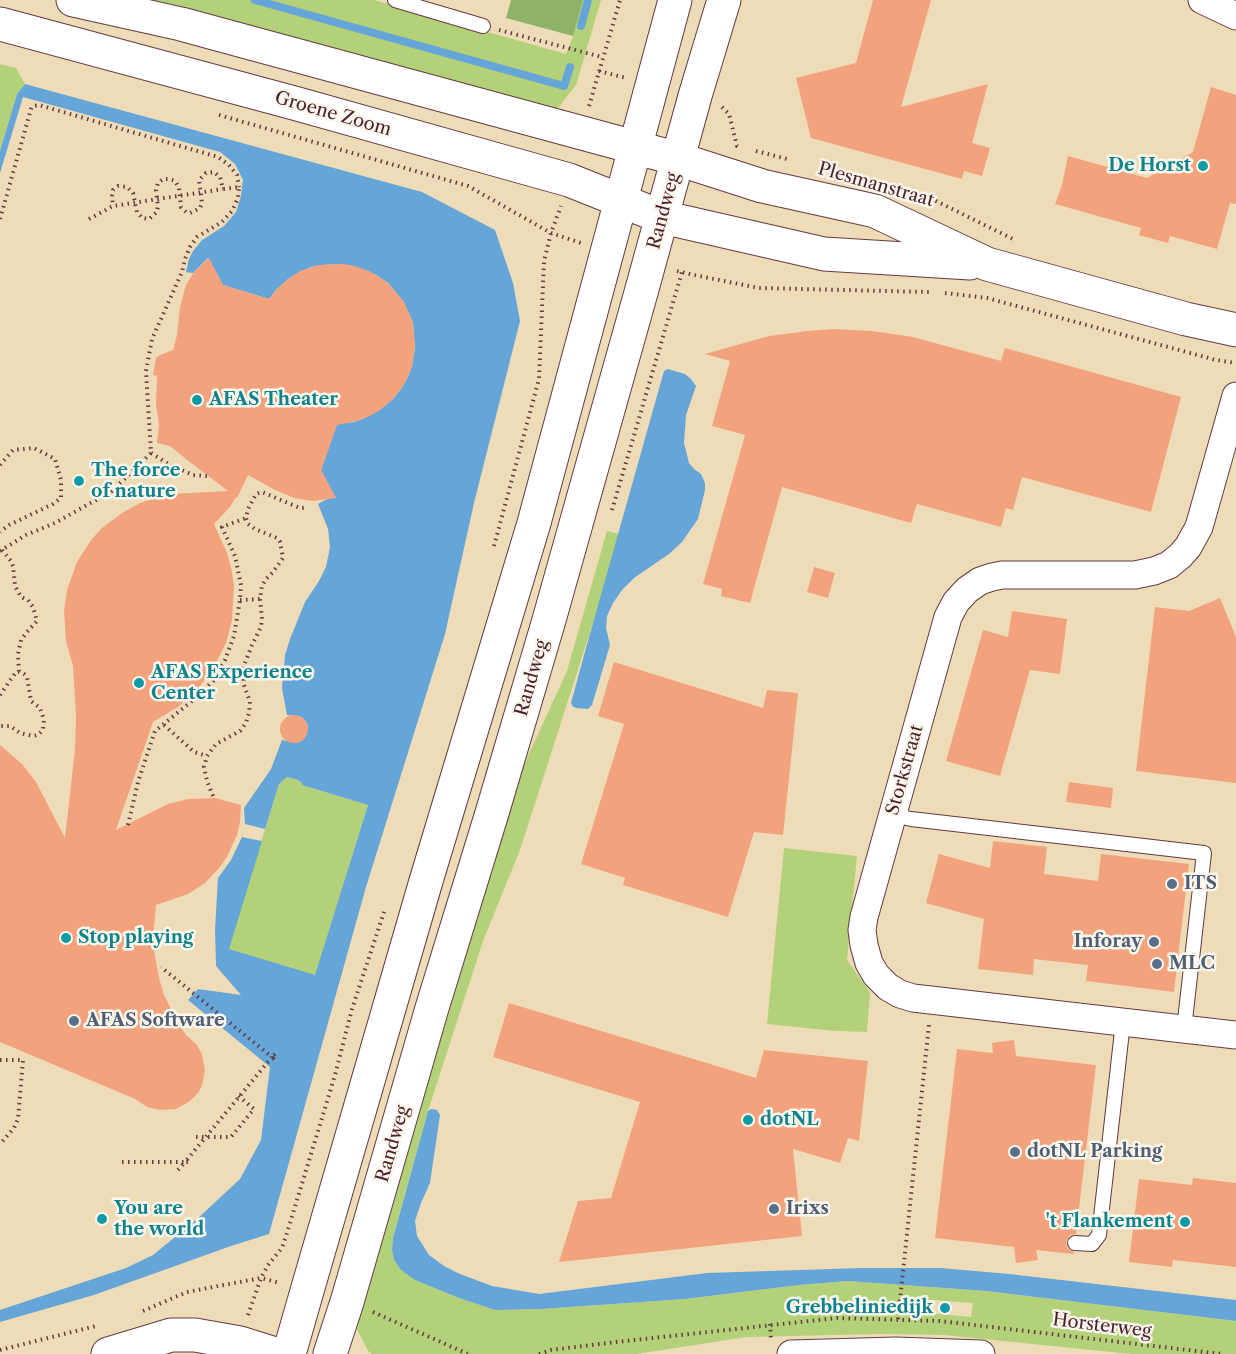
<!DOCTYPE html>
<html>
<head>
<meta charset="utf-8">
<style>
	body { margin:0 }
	canvas { display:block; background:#eedcb9 }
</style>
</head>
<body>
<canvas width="1236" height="1354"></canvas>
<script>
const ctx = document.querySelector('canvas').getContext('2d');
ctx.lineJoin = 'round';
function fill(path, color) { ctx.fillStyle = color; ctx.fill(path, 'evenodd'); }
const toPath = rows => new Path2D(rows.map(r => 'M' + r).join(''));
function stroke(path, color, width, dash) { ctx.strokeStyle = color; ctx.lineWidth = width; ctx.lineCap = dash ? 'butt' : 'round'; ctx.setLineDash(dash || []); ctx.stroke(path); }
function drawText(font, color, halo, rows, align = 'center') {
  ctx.font = font + ' "Libre Caslon Text",serif'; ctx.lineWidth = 5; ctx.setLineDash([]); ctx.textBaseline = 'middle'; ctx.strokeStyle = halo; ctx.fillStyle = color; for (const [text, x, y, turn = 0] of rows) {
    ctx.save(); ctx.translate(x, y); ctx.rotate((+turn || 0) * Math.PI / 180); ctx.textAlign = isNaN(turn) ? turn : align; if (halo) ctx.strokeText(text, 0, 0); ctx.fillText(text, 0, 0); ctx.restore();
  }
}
const green = toPath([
	[137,0,374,0,566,54,573,36,583,0,601,0,576,85,555,112],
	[0,64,16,68,25,84,17,94,0,151],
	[607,531,619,534,601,598,520,850,483,941,428,1111,405,1193,393,1238,392,1250,394,1260,401,1270,415,1280,459,1298,495,1310,541,1309,685,1299,799,1285,848,1281,986,1291,1236,1321,1236,1354,1131,1354,944,1335,882,1334,747,1337,636,1354,372,1354,369,1352,357,1330,360,1306,516,782,567,671],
	[919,1299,973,1303,971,1317,918,1312],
	[287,777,299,780,301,782,302,785,368,805,315,976,228,949,279,784],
	[784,848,857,856,847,960,870,992,867,1032,836,1031,767,1024]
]);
const forest = toPath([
	[511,0,583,0,573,36,506,18]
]);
const water = toPath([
	[25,84,422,192,495,230,513,283,520,321,474,503,445,634,366,887,269,1234,231,1246,94,1295,0,1322,0,1310,126,1268,153,1255,196,1220,240,1179,261,1140,270,1067,188,1000,198,989,241,995,216,966,215,930,218,878,231,860,242,837,262,841,229,949,315,975,368,805,302,785,301,782,298,780,287,777,279,784,265,829,245,824,244,808,271,769,282,740,296,743,301,741,306,736,308,725,302,717,287,715,282,688,284,667,285,655,290,639,305,602,319,581,326,567,330,547,328,529,318,504,325,500,335,497,321,470,337,424,354,422,365,418,379,410,392,400,401,389,408,377,412,366,415,347,413,323,404,302,388,283,376,275,363,269,339,264,322,265,311,267,300,272,288,279,276,290,269,299,223,285,208,258,193,273,186,272,189,259,193,251,202,240,224,226,236,212,241,196,243,180,235,164,220,152,23,97,0,173,0,151,17,94],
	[668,369,685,374,691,379,696,386,686,415,684,443,689,463,694,469,701,474,705,483,705,490,698,519,682,542,669,554,634,578,622,590,613,603,607,616,606,628,610,645,592,705,588,709,577,708,573,707,571,703,586,648,664,371],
	[431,1109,437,1110,440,1115,430,1183,421,1203,415,1221,417,1236,429,1255,444,1266,460,1274,492,1286,539,1294,707,1273,861,1268,941,1268,1009,1274,1236,1300,1236,1321,986,1291,848,1281,799,1285,685,1299,541,1309,495,1310,459,1298,415,1280,401,1270,394,1260,392,1250,393,1238,428,1111]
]);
const stream = toPath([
	[255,0,564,86,570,67],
	[581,26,588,0]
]);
const building = toPath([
	[873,0,931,0,901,107,988,84,972,143,990,148,982,176,964,171,962,179,811,138,796,78,856,63],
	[1211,87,1236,95,1236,204,1230,203,1217,249,1170,236,1168,243,1139,235,1141,228,1055,204,1062,185,1068,156,1147,178,1193,152],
	[209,258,223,285,269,299,276,290,288,279,300,271,319,265,344,264,355,266,371,272,388,283,404,302,413,322,415,347,412,367,408,377,401,389,392,400,380,410,370,416,356,421,337,425,321,470,336,498,312,501,294,498,275,490,248,475,237,498,236,497,230,507,214,524,227,553,231,567,234,586,232,620,226,643,213,669,196,691,178,707,153,722,116,830,168,804,188,799,215,798,241,805,240,822,237,835,227,857,219,868,205,883,188,894,156,905,153,938,155,956,159,978,164,995,177,1021,186,1035,197,1045,202,1054,205,1070,202,1086,198,1093,190,1101,176,1109,160,1110,147,1107,135,1099,0,1042,0,745,22,764,36,782,65,838,75,749,76,716,73,666,66,641,64,611,67,590,77,562,91,540,102,528,122,513,140,503,156,498,172,494,228,491,187,460,170,446,157,443,159,425,156,404,157,376,153,375,156,358,160,355,173,350,177,335,180,307,186,285,194,272],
	[833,329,872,331,913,337,1001,361,1005,348,1181,397,1151,512,1022,477,1013,510,1006,508,1001,527,917,504,911,523,782,487,750,603,721,596,722,589,703,584,745,435,712,426,730,361,705,354,769,336,808,331],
	[814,567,835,573,828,598,807,592],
	[1220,598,1236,637,1236,783,1136,771,1155,607,1189,611],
	[1012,611,1067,619,1060,674,1030,670,1000,776,946,761,983,630,1008,637],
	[614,662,763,708,767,690,798,693,783,835,754,832,728,917,623,885,625,878,581,864,624,724,598,716],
	'280 729a14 14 0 1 1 28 0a14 14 0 1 1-28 0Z',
	[1069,782,1113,788,1111,808,1066,802],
	[993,841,1047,847,1044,874,1098,881,1101,854,1189,864,1174,992,1086,981,1088,965,1034,959,1033,975,978,969,984,919,926,903,939,854,990,868],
	[509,1003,756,1078,764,1050,868,1061,859,1141,848,1138,840,1163,793,1149,802,1236,559,1262,578,1201,611,1198,640,1102,493,1057],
	[1014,1040,1016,1056,1096,1065,1076,1234,1070,1235,1066,1242,1067,1248,1074,1252,1074,1254,1036,1250,1038,1260,1016,1263,1014,1247,935,1238,957,1049,993,1053,992,1043],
	[1193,1178,1236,1183,1236,1267,1173,1260,1172,1267,1129,1262,1139,1179,1192,1185]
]);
const path = toPath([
	[499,30,602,57],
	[599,71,626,78],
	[589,106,620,0],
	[722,107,729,114,737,146,740,147],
	[219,115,468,186,551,233,581,243],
	[756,151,787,159],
	[907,192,930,198,1015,240],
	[0,219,31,109,33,106,39,105,218,157,229,165,237,175,239,187],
	[89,219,113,206,223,189],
	[677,271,694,275,759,288,929,292],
	[945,293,987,298,1216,360,1236,363],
	[151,453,170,465,193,475,207,476],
	[0,465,13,450,34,448,55,459,61,480,61,498,53,504,9,525,0,532],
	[612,510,682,272],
	[494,546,539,379,544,261,551,233,561,206],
	[2,550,11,561,13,566,15,586,21,597,28,600,33,607,37,621,27,632,21,640,18,654,19,672],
	[0,551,26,535,55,523,112,491,151,453,146,371,152,339,182,272,185,259,190,247,197,237,222,222,232,211,238,198,239,187,223,189,220,177,214,172,206,173,199,180,202,203,200,208,190,213,186,212,181,207,179,188,175,181,169,179,163,179,158,183,156,190,158,206,157,212,149,219,142,218,137,212,133,193,127,187,118,186,113,190,112,196,113,206],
	[240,600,260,599],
	[220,669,243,674],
	[0,695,16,672,19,672,24,674,27,677,31,701,40,708,44,720,43,730,38,735,33,736,20,733,10,726,0,726],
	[164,725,194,752,207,756],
	[213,796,207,781,204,767,207,756,216,744,240,731,246,723,249,713,250,702,244,685,243,668,252,645,261,627,262,619,260,599,262,586,266,579,273,572,283,558,280,542,277,538,255,529,248,524,246,518,248,509,256,494,262,492,300,508,306,508],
	[128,825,138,782,155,731,197,697,213,681,225,660,234,636,240,600,241,585,235,556,222,527,246,518],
	[275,1054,272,1057,276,1061],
	[0,1060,23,1060,18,1119,14,1128,0,1144],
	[196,1137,231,1137,254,1109,236,1094],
	[122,1162,185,1162,272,1057,161,967],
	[178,1170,185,1162,192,1162],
	[143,1311,187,1292,261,1278,280,1283],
	[373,1312,468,1354],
	[248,1315,261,1278,268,1265,282,1248,287,1233,335,1075,352,1009,385,909],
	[898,1319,929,1025],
	[770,1324,771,1339],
	[0,1350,96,1326],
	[539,1354,551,1350,616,1342,837,1318,940,1321,1222,1354]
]);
const lane = toPath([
	[395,0,483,26],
	[893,815,911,819,1204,853,1184,1029],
	[1075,1243,1092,1244,1099,1235,1123,1022]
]);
const street = toPath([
	[1202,0,1236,16],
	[1236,396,1199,527,1188,547,1180,556,1169,565,1154,571,1135,575,1002,575,992,577,980,581,967,590,956,602,948,617,864,917,862,930,864,945,869,963,876,975,888,987,900,994,913,998,1236,1035],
	[791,1354,896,1351,981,1354]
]);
const secondary = toPath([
	[73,0,181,24,678,159,762,186,875,211,987,264,1186,319,1236,330],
	[0,24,294,103,569,180,662,217,824,254,970,263],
	[108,1354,171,1335,195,1335,240,1343,275,1354],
	[289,1354,307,1291,426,881,534,523,675,0],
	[330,1354,347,1302,432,1008,492,813,549,620,642,289,695,96,724,0]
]);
const markers = [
	[1203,166,6,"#0f9aa8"],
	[197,400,6,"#0f9aa8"],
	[79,481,6,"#0f9aa8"],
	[139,683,6,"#0f9aa8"],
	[1172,884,6,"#5c6f8a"],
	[66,938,6,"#0f9aa8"],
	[1154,942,6,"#5c6f8a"],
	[1157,964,6,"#5c6f8a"],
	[74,1021,6,"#5c6f8a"],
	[748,1120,6,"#0f9aa8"],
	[1015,1152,6,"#5c6f8a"],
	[774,1209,6,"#5c6f8a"],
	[102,1219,6,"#0f9aa8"],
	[1185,1222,6,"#0f9aa8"],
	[945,1308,6,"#0f9aa8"]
];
const streetNames = [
	["Groene Zoom",333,114,16],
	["Plesmanstraat",876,185,16],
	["Randweg",664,211,-75],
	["Randweg",532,678,-74],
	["Storkstraat",905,770,-74],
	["Randweg",393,1144,-74],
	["Horsterweg",1102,1326,7]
];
const cultureNames = [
	["De Horst",1191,166,"right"],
	["AFAS Theater",209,400],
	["The force",91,471],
	["of nature",91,492],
	["AFAS Experience",151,673],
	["Center",151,694],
	["Stop playing",78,938],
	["dotNL",760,1120],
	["You are",114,1209],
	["the world",114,1230],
	["'t Flankement",1173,1222,"right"],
	["Grebbeliniedijk",933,1308,"right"]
];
const serviceNames = [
	["ITS",1184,884],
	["Inforay",1142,942,"right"],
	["MLC",1169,964],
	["AFAS Software",86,1021],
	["dotNL Parking",1027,1152],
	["Irixs",786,1209]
];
fill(green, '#b3d178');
fill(forest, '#8eb368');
fill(water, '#65a5d8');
stroke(stream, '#65a5d8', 8);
fill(building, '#f2a37e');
stroke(lane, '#633b40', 16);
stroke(street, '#633b40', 29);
stroke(secondary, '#633b40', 35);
stroke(path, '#633b40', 4, [1.5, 4.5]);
stroke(lane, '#fff', 14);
stroke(street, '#fff', 27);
stroke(secondary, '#fff', 33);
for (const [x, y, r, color] of markers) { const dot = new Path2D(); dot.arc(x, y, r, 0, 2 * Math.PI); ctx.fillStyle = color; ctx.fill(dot); stroke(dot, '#fbf7ec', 2); }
drawText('18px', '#4a1f2b', '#fbf7ec', streetNames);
drawText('bold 18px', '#0d838f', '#fbf7ec', cultureNames, 'left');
drawText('bold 18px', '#4e5e75', '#fbf7ec', serviceNames, 'left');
</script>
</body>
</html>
